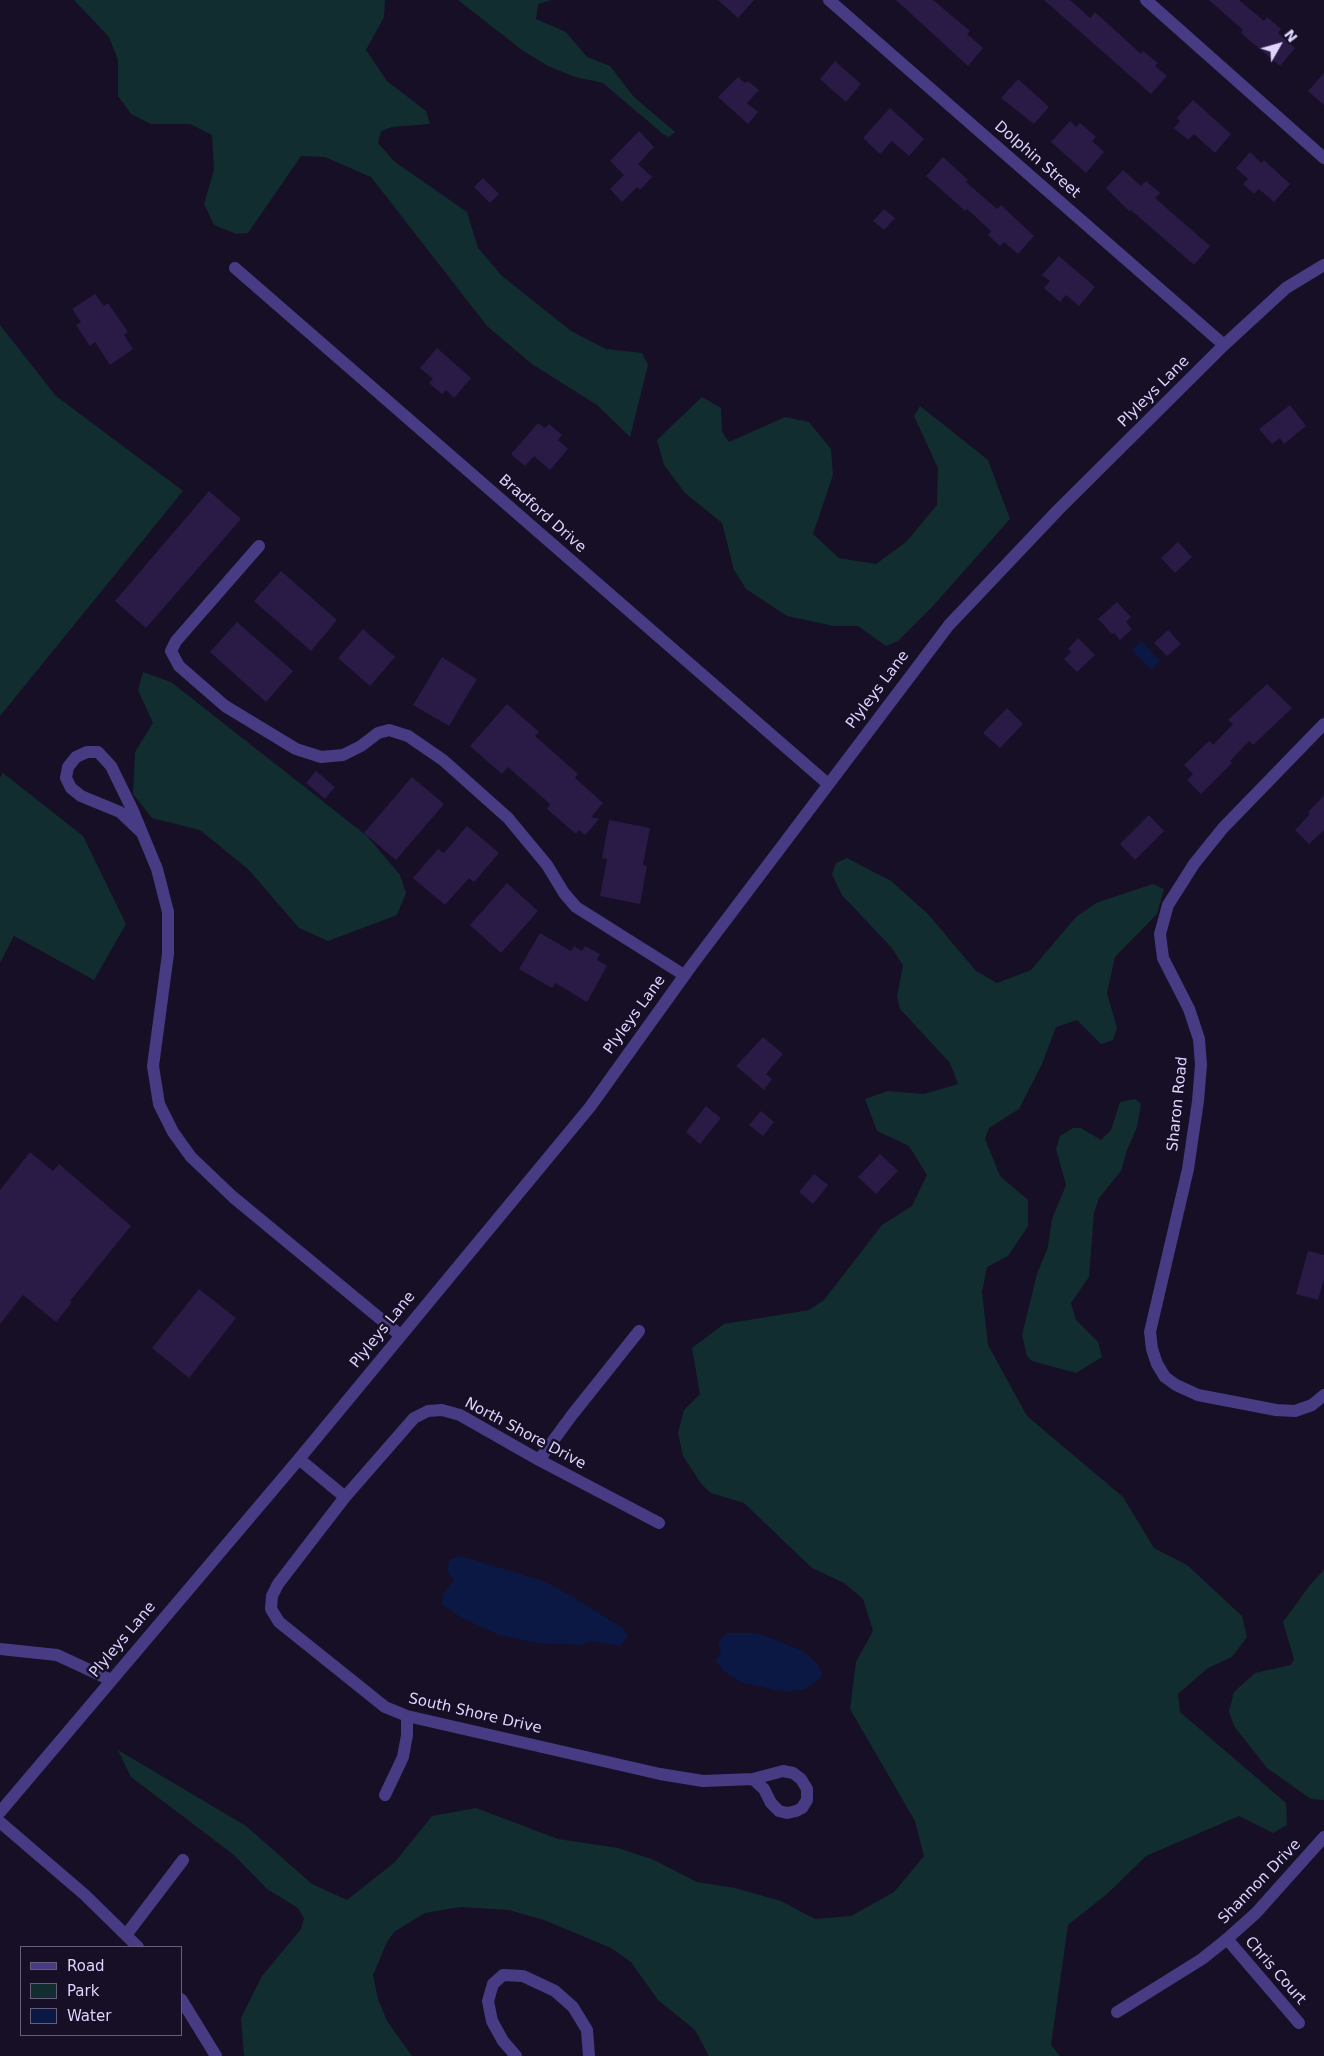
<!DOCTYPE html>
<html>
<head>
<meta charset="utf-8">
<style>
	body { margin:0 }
	#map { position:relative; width:1324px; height:2056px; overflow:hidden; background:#160f25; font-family:"DejaVu Sans",sans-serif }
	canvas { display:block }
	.legend { position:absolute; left:20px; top:1946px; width:162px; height:90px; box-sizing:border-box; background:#160f25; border:1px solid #665e7c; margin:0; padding:6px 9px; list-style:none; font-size:15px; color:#ded4fe }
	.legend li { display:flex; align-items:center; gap:10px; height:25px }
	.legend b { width:25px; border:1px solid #665e7c }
	.north { position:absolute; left:1254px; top:20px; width:50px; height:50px; -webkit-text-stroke:4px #160f25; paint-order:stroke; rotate:52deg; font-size:14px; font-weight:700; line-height:20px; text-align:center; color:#ded4fe }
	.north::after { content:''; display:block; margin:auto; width:18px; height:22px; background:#ded4fe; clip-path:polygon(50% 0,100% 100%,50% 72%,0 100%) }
</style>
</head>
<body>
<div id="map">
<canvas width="1324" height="2056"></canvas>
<ul class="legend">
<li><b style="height:6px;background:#473b84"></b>Road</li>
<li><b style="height:14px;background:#122d2f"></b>Park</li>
<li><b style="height:14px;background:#0b1843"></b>Water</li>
</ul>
<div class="north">N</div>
</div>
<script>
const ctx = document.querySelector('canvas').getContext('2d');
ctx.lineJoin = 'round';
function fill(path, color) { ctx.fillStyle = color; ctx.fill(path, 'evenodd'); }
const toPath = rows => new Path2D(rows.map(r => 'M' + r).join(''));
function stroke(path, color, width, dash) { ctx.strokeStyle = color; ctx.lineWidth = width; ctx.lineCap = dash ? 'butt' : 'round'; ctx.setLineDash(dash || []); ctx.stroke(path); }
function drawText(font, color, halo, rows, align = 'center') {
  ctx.font = font + ' "DejaVu Sans",sans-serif'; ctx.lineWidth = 5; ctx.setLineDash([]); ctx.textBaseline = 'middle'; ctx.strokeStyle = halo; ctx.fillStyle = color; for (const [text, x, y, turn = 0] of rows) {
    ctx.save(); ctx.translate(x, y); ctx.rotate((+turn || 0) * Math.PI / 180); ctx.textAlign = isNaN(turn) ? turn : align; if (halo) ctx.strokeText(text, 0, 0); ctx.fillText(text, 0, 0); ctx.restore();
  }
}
const green = toPath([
	[74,0,385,0,384,17,366,50,387,81,426,111,430,124,392,127,381,131,378,143,395,162,467,212,478,248,502,276,571,331,606,349,642,353,648,365,630,437,597,405,532,364,487,326,371,177,325,157,301,156,248,233,236,234,214,225,204,204,214,170,212,135,190,124,151,124,131,114,118,96,118,60,109,37],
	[458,0,552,0,538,4,536,19,566,32,587,57,610,66,634,97,675,132,669,137,663,134,603,83,575,77,548,66,522,50],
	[0,325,56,396,183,491,0,716],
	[702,397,721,408,722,432,729,442,785,417,809,422,831,449,833,475,813,534,839,558,876,564,906,542,937,505,938,468,914,416,920,406,988,460,1010,519,933,606,898,641,886,646,858,626,834,626,787,616,746,589,734,570,722,523,685,493,664,465,657,440],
	[143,672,171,682,367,836,400,875,406,893,397,915,328,941,299,928,249,870,200,830,152,818,133,794,135,752,153,723,138,690],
	[3,773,83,836,126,924,94,980,14,936,0,963,0,778],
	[847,858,891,881,928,914,976,971,997,983,1031,970,1076,917,1096,903,1153,884,1164,889,1157,914,1115,957,1107,993,1117,1028,1113,1040,1101,1044,1077,1020,1056,1027,1042,1064,1019,1109,989,1128,985,1139,1000,1176,1028,1200,1028,1226,1008,1256,987,1267,982,1292,988,1345,1027,1416,1123,1497,1154,1548,1187,1565,1242,1616,1247,1637,1232,1657,1208,1668,1178,1694,1180,1712,1286,1803,1287,1825,1273,1833,1239,1816,1146,1856,1107,1894,1068,1925,1051,2045,1060,2056,709,2056,695,2030,658,2000,631,1962,611,1948,544,1920,509,1910,460,1907,425,1913,394,1932,387,1942,373,1975,378,1999,387,2021,412,2056,244,2056,241,2018,262,1976,301,1929,304,1918,298,1908,267,1889,234,1855,131,1777,118,1750,246,1826,312,1884,347,1900,395,1862,432,1816,476,1808,558,1839,618,1848,654,1860,697,1882,735,1888,781,1901,815,1919,851,1916,894,1892,924,1856,915,1821,850,1709,856,1662,873,1631,863,1599,844,1583,812,1568,744,1503,711,1493,702,1485,683,1456,678,1433,684,1410,700,1394,692,1348,724,1324,809,1310,824,1300,882,1225,912,1206,927,1175,909,1146,877,1131,865,1099,888,1091,924,1094,958,1084,950,1063,900,1009,897,997,903,965,891,947,842,895,832,874,836,863],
	[1135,1099,1141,1104,1137,1127,1127,1150,1121,1171,1099,1198,1094,1213,1089,1277,1071,1303,1076,1320,1098,1342,1102,1357,1076,1373,1032,1361,1027,1356,1022,1335,1037,1274,1048,1247,1052,1219,1066,1185,1056,1149,1060,1136,1073,1128,1081,1128,1101,1140,1111,1130,1120,1102],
	[1324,1570,1324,1800,1311,1799,1267,1768,1234,1726,1229,1711,1234,1692,1255,1673,1291,1665,1294,1659,1283,1622,1310,1585]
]);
const water = toPath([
	[1142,641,1160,661,1151,670,1132,650],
	[462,1556,546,1582,573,1597,623,1628,628,1636,620,1646,592,1641,581,1645,537,1643,499,1635,460,1617,442,1604,443,1594,454,1580,447,1571,450,1559],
	[727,1633,751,1633,763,1635,803,1651,817,1663,822,1673,820,1679,805,1689,786,1692,742,1683,725,1672,715,1661,721,1654,718,1644,722,1637]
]);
const building = toPath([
	[718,0,754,0,738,18],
	[896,0,933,0,970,31,967,34,983,48,968,66],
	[1044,0,1070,0,1090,18,1095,12,1141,54,1143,51,1158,63,1155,66,1167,76,1151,94],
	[1209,0,1239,0,1264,21,1267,17,1281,29,1278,33,1295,48,1280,66,1241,33,1243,30],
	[835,61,861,84,846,102,820,79],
	[1324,73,1324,105,1308,91],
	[738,77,745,83,748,81,759,90,747,103,758,112,748,124,718,97],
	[1018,79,1049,107,1034,124,1001,98],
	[1193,100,1231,134,1215,153,1194,134,1188,140,1174,128,1180,121,1177,118],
	[890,108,924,139,909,156,892,141,880,154,863,138],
	[1070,121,1076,127,1080,123,1096,137,1092,141,1104,152,1086,173,1051,142],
	[639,131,654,147,638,164,652,177,640,190,637,187,622,202,610,189,624,175,610,161],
	[1250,152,1261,163,1264,160,1290,184,1274,202,1259,189,1254,194,1243,184,1248,179,1236,168],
	[943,157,968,180,966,182,997,209,1001,205,1034,236,1018,254,1004,242,1000,246,988,235,991,231,967,209,965,211,926,176],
	[1123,170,1141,186,1146,181,1160,193,1155,198,1210,246,1194,265,1131,210,1129,211,1106,188],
	[483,178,499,194,490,203,474,187],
	[884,209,895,218,884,230,873,221],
	[1059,256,1095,287,1079,306,1066,295,1060,302,1044,288,1050,281,1042,275],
	[95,294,104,306,108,303,128,332,124,335,133,349,110,365,95,342,90,346,76,325,81,322,72,309],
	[437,348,471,378,454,398,446,390,442,394,429,383,433,379,420,368],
	[1290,405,1306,426,1284,444,1280,438,1272,444,1259,429],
	[538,423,545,428,549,424,562,435,558,440,568,449,550,470,534,456,525,466,511,454],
	[209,491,241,519,146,628,115,601],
	[1178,542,1192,557,1175,573,1161,558],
	[281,571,337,620,311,651,254,601],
	[1117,602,1131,617,1126,622,1132,629,1120,640,1114,633,1112,634,1098,619],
	[237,622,293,671,266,702,210,652],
	[363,629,395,657,370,686,338,658],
	[1168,630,1181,644,1167,656,1154,643],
	[1078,638,1095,655,1077,672,1064,659,1071,652,1068,649],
	[442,657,477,679,449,726,413,705],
	[1267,684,1292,708,1253,745,1249,741,1230,761,1232,763,1201,794,1187,780,1193,774,1184,765,1209,741,1213,745,1233,724,1228,720],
	[507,704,539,732,535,736,578,774,575,778,603,803,591,817,599,819,585,835,579,830,576,834,547,809,550,804,508,767,502,774,470,746],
	[1007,708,1023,724,1000,748,983,733],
	[316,771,335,787,325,799,306,783],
	[412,777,444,804,396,860,364,833],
	[1324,796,1324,830,1309,844,1295,830,1310,814,1308,812],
	[1149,815,1164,831,1135,860,1120,844],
	[609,820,650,828,643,865,647,866,640,904,600,896,607,859,602,858],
	[467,826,499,853,474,882,469,878,445,905,413,878,438,849,444,853],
	[507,883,538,911,501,953,470,925],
	[540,933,571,951,574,946,582,951,585,946,600,954,597,960,607,966,587,1002,555,983,552,988,519,969],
	[763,1037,783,1054,766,1074,772,1079,764,1090,736,1066],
	[706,1106,721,1118,700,1144,686,1132],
	[761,1111,774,1122,763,1136,749,1125],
	[30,1152,53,1171,59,1164,131,1226,70,1301,72,1302,56,1322,23,1295,0,1324,0,1190],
	[880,1154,898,1171,876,1194,858,1177],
	[814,1174,828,1185,813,1204,799,1192],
	[1308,1251,1324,1255,1324,1279,1318,1300,1296,1294],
	[199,1289,236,1318,189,1378,152,1348]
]);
const minor = toPath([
	[829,0,1224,345],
	[1146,0,1324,158],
	[235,268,828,784],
	[259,546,176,641,171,651,179,666,225,706,296,749,321,757,343,755,361,746,378,733,389,730,408,736,443,760,508,818,547,865,564,893,576,907,684,975],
	[1324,724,1223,828,1194,864,1168,905,1160,934,1163,958,1189,1009,1199,1039,1201,1065,1198,1101,1188,1169,1150,1332,1152,1349,1157,1364,1165,1377,1176,1385,1198,1395,1276,1410,1295,1411,1312,1405,1324,1395],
	[142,833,120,812,81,796,71,788,66,778,68,767,76,757,87,752,98,752,111,766,133,811,157,869,168,912,168,954,153,1066,159,1104,173,1132,191,1157,233,1197,400,1335],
	[299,1459,345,1497,278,1584,272,1596,271,1609,279,1622,385,1707,407,1716,660,1774,703,1781,753,1779,783,1771,793,1773,801,1779,807,1789,807,1800,802,1808,796,1811,787,1813,779,1811,771,1803,764,1789,753,1779],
	[539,1460,572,1415,639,1331],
	[345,1497,414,1418,428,1411,442,1410,460,1415,539,1460,659,1523],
	[0,1649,57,1655,111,1680],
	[385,1795,403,1757,407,1735,407,1716],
	[0,1812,299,1459,590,1107,692,965,949,625,1058,510,1224,345,1286,288,1324,265],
	[0,1822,85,1895,138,1947],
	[126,1935,183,1860],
	[1227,1939,1299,2023],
	[181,1999,216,2056],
	[1117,2012,1202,1959,1227,1939,1256,1913,1324,1837],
	[516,2056,503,2041,492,2021,488,2001,493,1984,503,1975,523,1976,555,1991,573,2007,587,2030,589,2056]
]);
const streetNames = [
	["Dolphin Street",1037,160,41],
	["Plyleys Lane",1154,392,-45],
	["Bradford Drive",542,514,41],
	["Plyleys Lane",878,690,-53],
	["Plyleys Lane",635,1015,-54],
	["Sharon Road",1178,1104,-84],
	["Plyleys Lane",383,1330,-51],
	["North Shore Drive",525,1434,28],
	["Plyleys Lane",123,1640,-50],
	["South Shore Drive",475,1714,13],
	["Shannon Drive",1260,1882,-46],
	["Chris Court",1275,1971,49]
];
fill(green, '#122d2f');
fill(water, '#0b1843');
fill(building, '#291b46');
stroke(minor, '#473b84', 12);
drawText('15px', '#ded4fe', '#160f25', streetNames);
</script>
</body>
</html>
